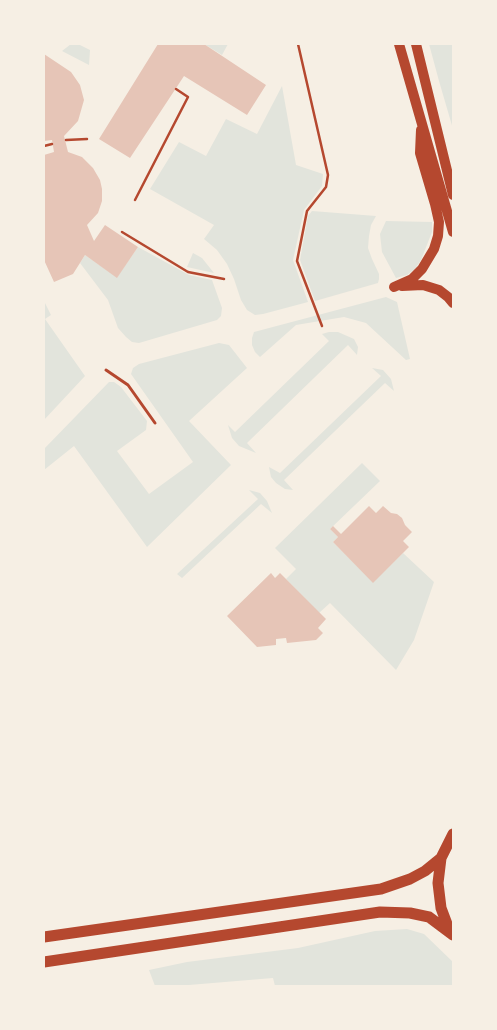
<!DOCTYPE html>
<html>
<head>
<meta charset="utf-8">
<style>
	body { margin:0 }
	#map { position:relative; width:497px; height:1030px; overflow:hidden; background:#f6efe4; font-family:Poppins,sans-serif }
	canvas { display:block }
	.frame { position:absolute; inset:0; border:45px solid #f6efe4; pointer-events:none }
</style>
</head>
<body>
<div id="map">
<canvas width="497" height="1030"></canvas>
<div class="frame"></div>
</div>
<script>
const ctx = document.querySelector('canvas').getContext('2d');
ctx.lineJoin = 'round';
function fill(path, color) { ctx.fillStyle = color; ctx.fill(path, 'evenodd'); }
const toPath = rows => new Path2D(rows.map(r => 'M' + r).join(''));
function stroke(path, color, width, dash) { ctx.strokeStyle = color; ctx.lineWidth = width; ctx.lineCap = dash ? 'butt' : 'round'; ctx.setLineDash(dash || []); ctx.stroke(path); }
const green = toPath([
	[71,44,78,44,90,50,89,65,62,51],
	[204,44,228,44,222,55],
	[429,44,453,44,453,129,439,81],
	[282,86,296,165,323,174,322,186,304,210,293,260,308,302,263,314,255,315,247,310,241,300,234,279,227,264,217,250,204,239,214,225,150,189,179,142,206,156,226,119,257,134],
	[312,211,376,216,371,225,369,236,368,248,372,259,379,274,379,279,378,283,315,301,300,260,308,216],
	[386,221,432,222,432,232,421,260,415,269,407,275,396,278,382,252,380,234],
	[138,247,189,275,212,280,222,308,221,316,217,320,139,343,132,342,126,337,118,328,108,300,80,263,85,255,117,277],
	[193,253,202,258,214,273,187,267],
	[386,297,397,302,410,359,406,360,366,323,344,317,296,325,260,357,255,352,252,345,252,338,254,332],
	[44,301,51,315,45,319,85,376,44,420],
	[329,332,338,332,354,339,358,347,357,355,348,345,247,443,256,453,239,446,232,438,228,425,235,432,329,341,322,334],
	[219,343,229,345,247,368,189,421,231,465,147,547,74,446,44,470,44,449,109,382,114,382,121,387,147,421,146,430,117,451,149,494,193,462,131,374,133,368,139,364],
	[372,368,383,370,391,379,394,391,385,383,284,480,293,490,285,489,276,483,271,477,269,467,280,473,381,376],
	[362,463,380,481,330,529,338,537,333,542,373,582,403,553,434,582,414,640,396,670,330,603,319,613,286,579,296,569,275,548],
	[249,490,260,493,267,501,272,513,261,504,182,578,177,574,258,499],
	[407,929,424,934,453,962,453,986,275,986,273,978,177,986,155,986,149,970,187,962,298,948,375,931]
]);
const building = toPath([
	[158,44,204,44,266,85,247,115,184,76,130,158,99,139],
	[44,54,71,72,80,85,84,100,78,121,64,136,68,152,82,157,93,168,100,180,102,189,102,201,98,213,87,225,94,241,105,225,138,247,117,278,85,255,73,274,54,282,44,260,44,155,54,152,52,140,44,141],
	[369,506,376,513,383,506,391,513,397,514,402,518,405,525,412,532,403,541,409,547,373,583,333,542,338,537,330,529,333,526,341,534],
	[271,573,275,578,280,573,326,619,318,628,323,633,316,640,287,643,286,638,276,639,276,645,257,647,227,616]
]);
const path = toPath([
	[298,44,328,175,326,187,307,211,297,261,322,326],
	[66,140,87,139],
	[44,146,52,144],
	[135,200,188,97,176,89],
	[122,232,188,272,224,279]
]);
const service = toPath([
	[106,370,128,385,155,423]
]);
const primary = toPath([
	[399,44,453,232],
	[416,44,453,195],
	[402,286,423,285,439,290,448,297,453,303],
	[394,287,412,279,422,269,434,249,438,236,439,222,435,204,420,153,421,130]
]);
const trunk = toPath([
	[450,932,441,908,438,883,441,858,453,834],
	[44,937,381,889,410,879,425,871,441,858],
	[44,962,380,912,410,913,429,917,453,935]
]);
fill(green, '#e2e4dc');
fill(building, '#e6c5b7');
stroke(path, '#b5482f', 2.5);
stroke(service, '#b5482f', 3);
stroke(primary, '#b5482f', 10);
stroke(trunk, '#b5482f', 11);
</script>
</body>
</html>
